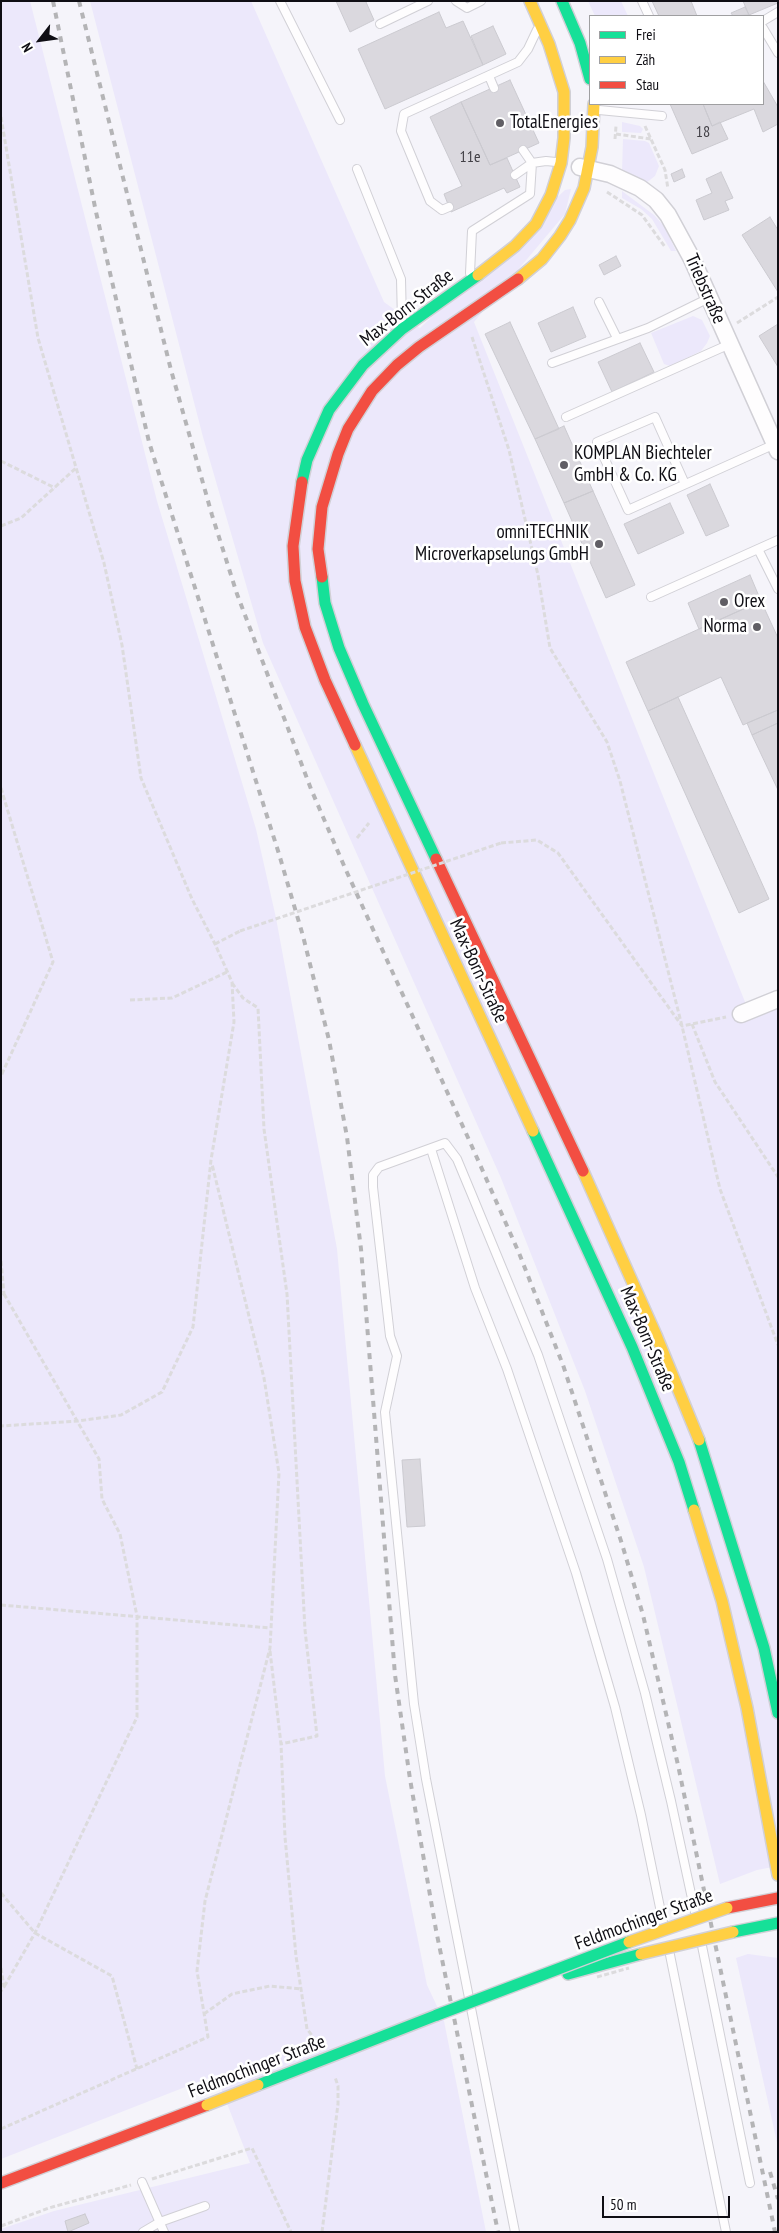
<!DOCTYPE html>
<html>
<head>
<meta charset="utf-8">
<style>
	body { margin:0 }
	#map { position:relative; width:779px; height:2233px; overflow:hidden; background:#f5f4fa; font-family:"PT Sans Narrow",sans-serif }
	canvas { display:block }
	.frame { position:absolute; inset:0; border:2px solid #0f0e14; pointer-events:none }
	.legend { position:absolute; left:589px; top:15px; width:175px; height:90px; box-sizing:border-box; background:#fff; border:1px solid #9f9fa1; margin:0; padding:6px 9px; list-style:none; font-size:15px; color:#0f0e14 }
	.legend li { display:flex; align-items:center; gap:10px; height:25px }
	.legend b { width:25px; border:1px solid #9f9fa1 }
	.north { position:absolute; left:15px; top:15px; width:50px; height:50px; -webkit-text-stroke:4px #fff; paint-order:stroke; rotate:240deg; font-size:14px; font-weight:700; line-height:20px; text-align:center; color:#0f0e14 }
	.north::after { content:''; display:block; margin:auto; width:18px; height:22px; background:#0f0e14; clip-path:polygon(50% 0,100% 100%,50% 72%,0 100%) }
	.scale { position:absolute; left:602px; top:2196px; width:128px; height:22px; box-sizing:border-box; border:2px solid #0f0e14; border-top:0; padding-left:6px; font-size:15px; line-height:18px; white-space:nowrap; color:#0f0e14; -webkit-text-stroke:4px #fff; paint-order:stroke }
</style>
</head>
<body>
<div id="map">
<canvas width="779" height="2233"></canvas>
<div class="frame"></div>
<ul class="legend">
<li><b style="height:6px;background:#16e098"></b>Frei</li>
<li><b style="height:6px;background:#ffcf43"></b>Zäh</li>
<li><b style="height:6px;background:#f24e42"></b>Stau</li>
</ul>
<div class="north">N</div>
<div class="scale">50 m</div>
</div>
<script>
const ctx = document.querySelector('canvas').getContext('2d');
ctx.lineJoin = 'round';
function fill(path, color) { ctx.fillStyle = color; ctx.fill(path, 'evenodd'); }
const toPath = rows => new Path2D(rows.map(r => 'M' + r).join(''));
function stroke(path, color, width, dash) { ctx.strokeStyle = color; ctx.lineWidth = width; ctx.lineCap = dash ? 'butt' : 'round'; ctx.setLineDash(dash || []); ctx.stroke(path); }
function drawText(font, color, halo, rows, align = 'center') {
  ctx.font = font + ' "PT Sans Narrow",sans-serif'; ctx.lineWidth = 5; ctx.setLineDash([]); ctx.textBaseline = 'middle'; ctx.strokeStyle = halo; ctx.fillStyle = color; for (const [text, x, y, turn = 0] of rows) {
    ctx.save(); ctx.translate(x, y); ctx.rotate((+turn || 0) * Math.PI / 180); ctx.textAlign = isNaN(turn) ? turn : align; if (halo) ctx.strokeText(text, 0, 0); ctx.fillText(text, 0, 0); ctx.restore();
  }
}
const green = toPath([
	[1,1,30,1,157,501,256,829,276,918,337,1249,385,1776,427,1985,444,2021,486,2232,1,2232,1,2229,54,2211,250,2163,216,2075,1,2159],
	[90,1,251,1,384,302,420,328,565,190,571,189,565,214,474,322,751,1017,778,1008,778,1866,757,1870,720,1884,644,1567,585,1391,501,1178,263,643,203,437],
	[588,1,621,1,628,16,595,16],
	[622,122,640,126,643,129,641,133,622,132],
	[623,139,645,141,649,143,659,166,655,176,646,183,622,172],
	[622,191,654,215,664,226,676,251,671,251,652,219,641,209,622,198],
	[693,316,702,320,710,336,707,343,701,351,670,366,664,364,651,333],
	[748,1954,778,1958,778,2147,736,1958]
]);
const building = toPath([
	[336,1,369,1,366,2,374,20,350,32,336,1],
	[652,1,691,1,697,16,659,16,652,1],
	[743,1,778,1,778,3,749,15,743,1],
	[745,7,749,15,733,16,731,13,745,7],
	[439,12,446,28,463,21,483,65,385,109,358,49,439,12],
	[493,26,506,54,483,65,471,36,493,26],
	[510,80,539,143,490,165,461,102,510,80],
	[763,81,778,107,778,124,763,132,754,109,712,126,703,104,763,104,763,81],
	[461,102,490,165,507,158,520,187,507,193,504,188,451,212,444,194,462,186,430,117,461,102],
	[670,104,703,104,712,126,720,122,728,139,692,154,670,104],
	[682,169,685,177,674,182,671,174,682,169],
	[721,172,733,198,725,201,729,210,704,220,696,200,712,193,706,179,721,172],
	[770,217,778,230,778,292,742,235,770,217],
	[616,256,621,266,604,275,599,265,616,256],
	[573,307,586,337,551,352,538,323,573,307],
	[510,322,559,429,535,439,485,334,510,322],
	[778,324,778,367,759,336,778,324],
	[640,343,654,372,612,392,598,362,640,343],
	[564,426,593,491,564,503,535,439,564,426],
	[710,484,729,526,706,536,687,495,710,484],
	[593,491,635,585,606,598,564,503,593,491],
	[670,503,684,533,638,554,624,524,670,503],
	[750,575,761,601,699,629,688,603,750,575],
	[761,601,778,638,778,710,743,725,721,677,648,711,626,662,761,601],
	[678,697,769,899,739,913,648,711,678,697],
	[778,710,778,723,752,735,747,723,778,710],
	[778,723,778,790,752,735,778,723],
	[420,1459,425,1526,407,1527,402,1460,420,1459],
	[85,2214,89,2223,68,2232,65,2221,85,2214]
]);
const path = toPath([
	[1,117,38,338,104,563,122,645,141,778,192,899,215,944,232,982,234,1022,211,1160,193,1327,162,1392,121,1415,78,1421,1,1426],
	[645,126,665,170,668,189],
	[616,134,651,139],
	[615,139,616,126],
	[607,192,642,215,665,247],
	[737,323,778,297],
	[472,337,509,450,538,575,550,648,607,742,620,781,682,1026,720,1189,778,1345],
	[1,461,55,488],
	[1,526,21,518,76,468],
	[1,788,53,962,1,1076],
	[357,838,369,823],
	[501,843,537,840,558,853,682,1026,726,1017],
	[215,944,240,931],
	[232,983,243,998,258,1008,264,1129,287,1294,305,1630,317,1736,281,1744],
	[130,1000,172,998,227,972],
	[692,1024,715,1082,778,1177],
	[1,1261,4,1294,1,1297],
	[4,1294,99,1459,102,1499,120,1534,137,1616,137,1717,35,1933,4,1987],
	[1,1605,270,1628],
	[270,1651,281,1744,285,1837,296,1956,307,2029,317,2042],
	[1,1893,35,1933,112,1976,137,2069],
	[1,1968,4,1987,1,1991],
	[204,2014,232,1994,270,1986,301,1989],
	[1,2129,208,2037,197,1971,205,1901,270,1648,279,1473,264,1378,212,1164],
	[152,2179,252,2148,291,2232],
	[1,2226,49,2208,131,2185],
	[322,2232,338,2104,338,2086,335,2077]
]);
const lane = toPath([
	[280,1,340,120],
	[456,1,467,8,481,1],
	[642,1,649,16],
	[763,21,778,12],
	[380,24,428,1],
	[763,28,778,53],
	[489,76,494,88],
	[599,110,662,116],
	[357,169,401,279,402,322],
	[515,175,532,163,546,161,556,162],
	[449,207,442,210,430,201,401,131,404,114,518,62,528,49,537,30],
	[470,273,472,231,530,194,532,163,523,150],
	[599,302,617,338],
	[552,363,648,328,709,298],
	[566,417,730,344],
	[685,484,655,417,597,442,628,510,775,444],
	[758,549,778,589],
	[651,597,778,540],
	[431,1149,475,1288,507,1369,576,1573,615,1707,641,1815,664,1927],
	[701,1941,750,2183],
	[669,1950,726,2232],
	[142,2182,164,2232],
	[143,2232,160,2222,205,2206],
	[515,2232,426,1779,414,1704,385,1412,397,1356,390,1336,373,1187,373,1175,379,1167,445,1143,457,1159,472,1195,538,1355,607,1559,645,1693,671,1801,696,1917]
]);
const street = toPath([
	[580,167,610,174,640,188,656,200,668,215,692,259,778,451],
	[741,1014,778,999]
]);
const fast = toPath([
	[562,1,580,43,590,79],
	[302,482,307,460,329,410,363,365,402,329,478,275],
	[322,577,325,603,339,648,363,704,436,859],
	[533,1131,632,1347,679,1462,694,1510],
	[699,1440,764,1648,778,1713],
	[733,1932,778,1923],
	[568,1974,641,1954],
	[258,2085,437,2015]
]);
const slow = toPath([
	[478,275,515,246,536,224,551,195,561,163,564,138,564,92,549,44,530,1],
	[518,279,542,259,560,236,570,220,584,188,592,147,594,104],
	[355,745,533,1131],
	[583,1171,656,1335,699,1440],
	[694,1510,722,1601,747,1708,778,1875]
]);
const jam = toPath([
	[302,482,293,546,295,581,305,627,325,680,355,745],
	[322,577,318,549,322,507,338,454,348,429,372,391,397,365,419,347,518,279],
	[436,859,583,1171],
	[727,1908,778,1898],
	[1,2183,207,2105]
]);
const rail = toPath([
	[53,1,96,212,149,442,279,854,303,936,329,1040,347,1137,361,1249,395,1675,410,1779,436,1930,498,2232],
	[79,1,171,370,212,515,237,594,311,789,345,868,470,1142,519,1253,563,1365,622,1544,643,1615,678,1765,775,2232],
	[770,2172,778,2199]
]);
const pathBridge = toPath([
	[240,931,501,843],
	[597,1977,629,1968]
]);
const fastBridge = toPath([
	[437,2015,629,1942]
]);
const slowBridge = toPath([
	[629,1942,727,1908],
	[641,1954,733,1932],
	[207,2105,258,2085]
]);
const markers = [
	[500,123,5,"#605e64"],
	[564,465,5,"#605e64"],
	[599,544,5,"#605e64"],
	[724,602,5,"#605e64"],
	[757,627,5,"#605e64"]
];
const numberNames = [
	["18",703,132],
	["11e",470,157]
];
const poiNames = [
	["TotalEnergies",510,123],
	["KOMPLAN Biechteler",574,454],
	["GmbH & Co. KG",574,476],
	["omniTECHNIK",589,533,"right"],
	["Microverkapselungs GmbH",589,555,"right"],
	["Orex",734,602],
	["Norma",747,627,"right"]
];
const streetNames = [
	["Triebstraße",705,289,66],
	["Max-Born-Straße",407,308,-38],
	["Max-Born-Straße",478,971,65],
	["Max-Born-Straße",647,1339,67],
	["Feldmochinger Straße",644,1920,-20],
	["Feldmochinger Straße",257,2067,-21]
];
fill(green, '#ece8fb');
fill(building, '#dad8de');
stroke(building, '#cbcad0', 1);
stroke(lane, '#d1d0d6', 10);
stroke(street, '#d1d0d6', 19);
stroke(fast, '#d1d0d6', 14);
stroke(slow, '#d1d0d6', 14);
stroke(jam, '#d1d0d6', 14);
stroke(path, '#dcdbdd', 3, [5, 2.5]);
stroke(lane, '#fefdfe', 8);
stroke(street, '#fefdfe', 16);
stroke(fast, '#16e098', 11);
stroke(slow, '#ffcf43', 11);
stroke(jam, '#f24e42', 11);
stroke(rail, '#b4b4b6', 4, [6, 6]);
stroke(fastBridge, '#d1d0d6', 14, []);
stroke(slowBridge, '#d1d0d6', 14, []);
stroke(pathBridge, '#dcdbdd', 3, [5, 2.5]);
stroke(fastBridge, '#16e098', 11);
stroke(slowBridge, '#ffcf43', 11);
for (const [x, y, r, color] of markers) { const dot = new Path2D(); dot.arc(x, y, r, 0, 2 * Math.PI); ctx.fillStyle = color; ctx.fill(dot); stroke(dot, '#fff', 2); }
drawText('16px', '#424046', null, numberNames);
drawText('19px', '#0f0e14', '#fff', poiNames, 'left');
drawText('19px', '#0f0e14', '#fff', streetNames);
</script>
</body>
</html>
